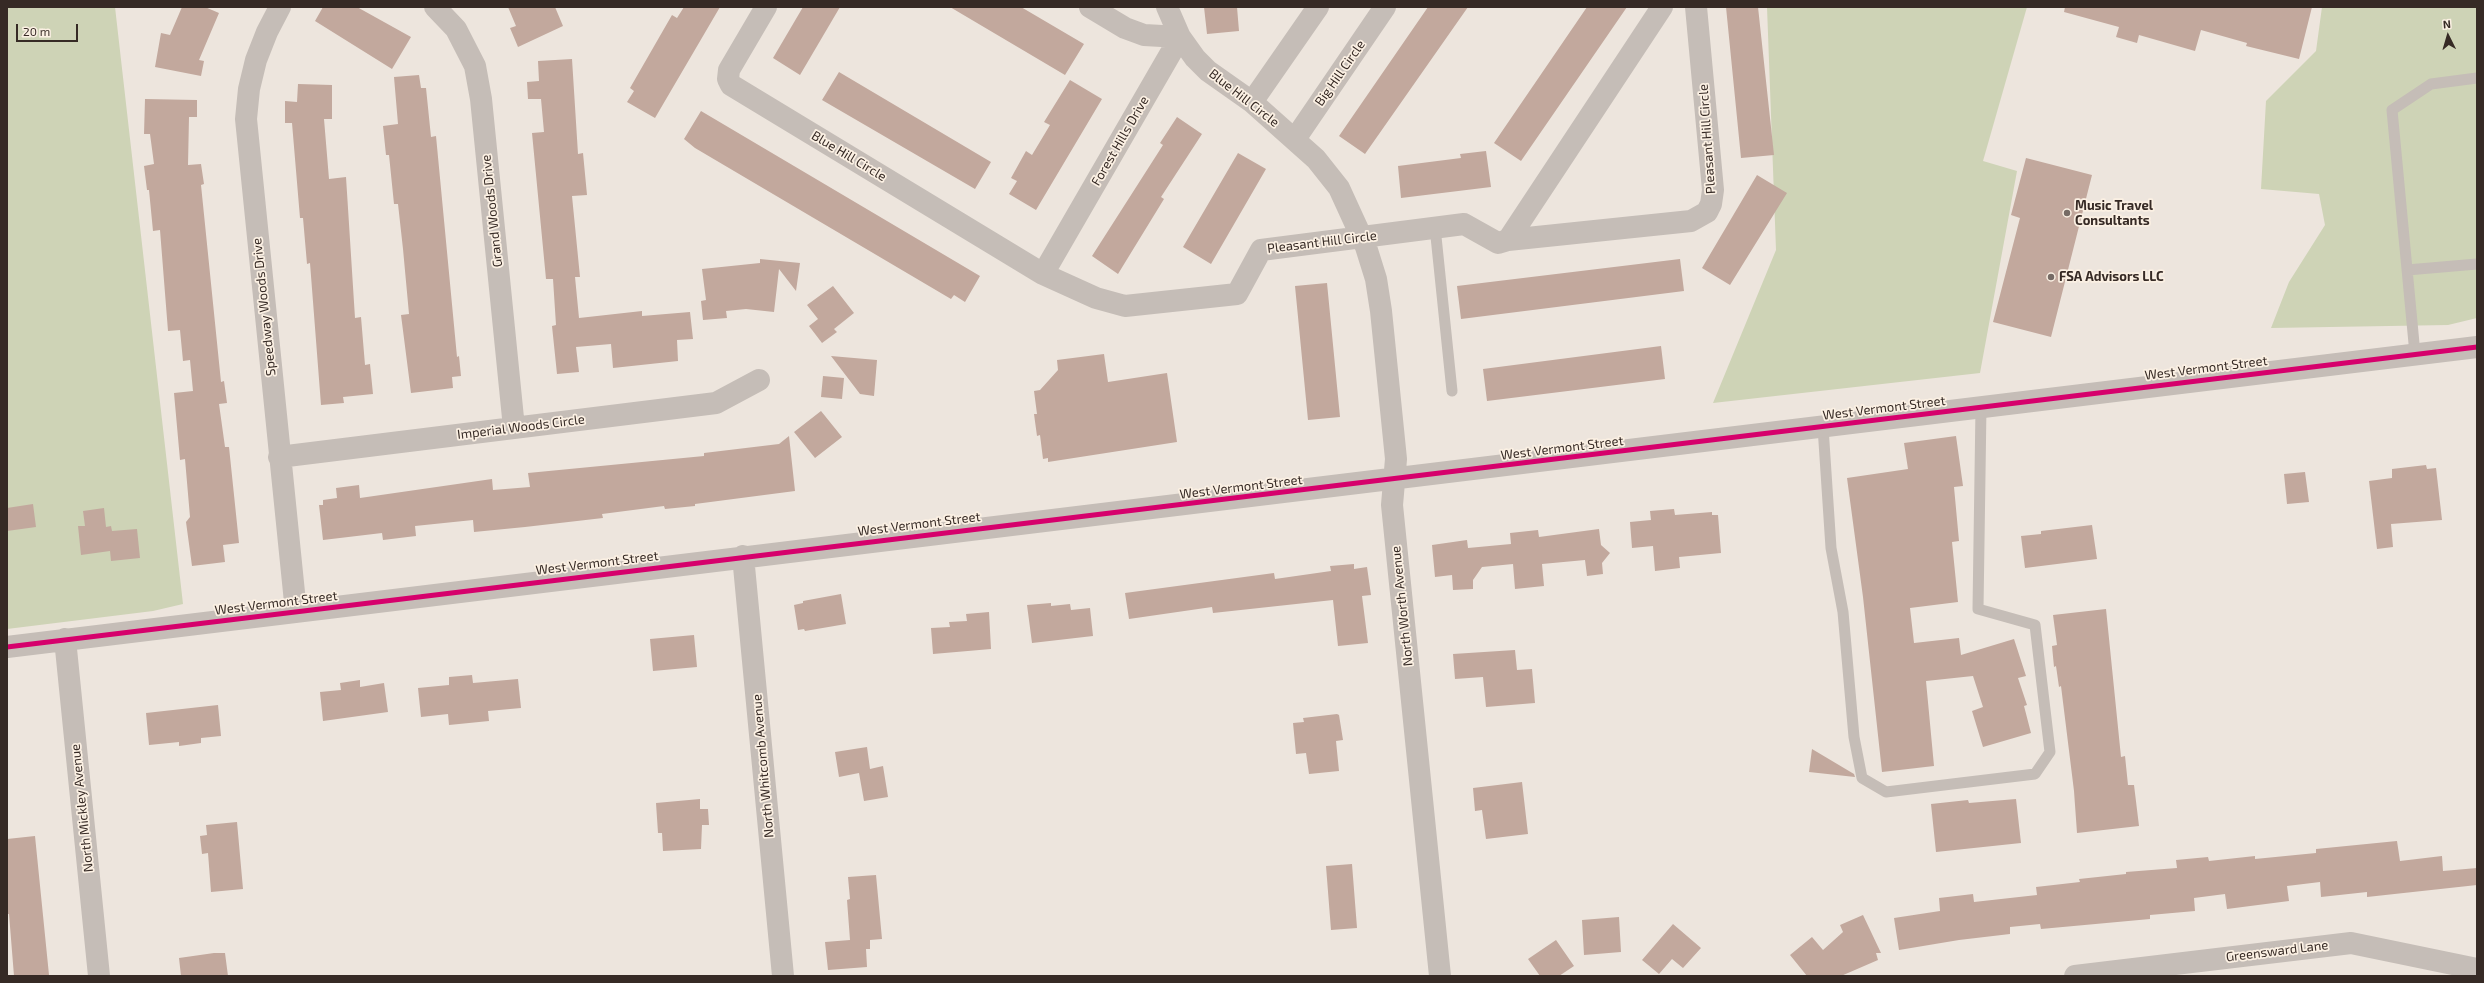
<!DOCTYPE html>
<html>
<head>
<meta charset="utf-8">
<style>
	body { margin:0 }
	#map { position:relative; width:2484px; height:983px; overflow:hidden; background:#ede5dd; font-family:"Exo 2",sans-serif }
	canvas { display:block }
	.frame { position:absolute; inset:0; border:8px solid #362a25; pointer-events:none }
	.north { position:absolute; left:2428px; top:16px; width:40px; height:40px; -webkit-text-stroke:3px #fbf0e3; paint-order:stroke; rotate:355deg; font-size:11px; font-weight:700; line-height:16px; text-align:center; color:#362a25 }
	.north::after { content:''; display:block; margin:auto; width:14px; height:18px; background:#362a25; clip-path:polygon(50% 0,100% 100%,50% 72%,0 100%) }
	.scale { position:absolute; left:16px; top:24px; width:62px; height:18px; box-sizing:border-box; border:2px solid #362a25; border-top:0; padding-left:5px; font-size:12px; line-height:14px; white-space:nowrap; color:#362a25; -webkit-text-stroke:3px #fbf0e3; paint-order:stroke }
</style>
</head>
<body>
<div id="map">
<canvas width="2484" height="983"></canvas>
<div class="frame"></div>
<div class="north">N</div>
<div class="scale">20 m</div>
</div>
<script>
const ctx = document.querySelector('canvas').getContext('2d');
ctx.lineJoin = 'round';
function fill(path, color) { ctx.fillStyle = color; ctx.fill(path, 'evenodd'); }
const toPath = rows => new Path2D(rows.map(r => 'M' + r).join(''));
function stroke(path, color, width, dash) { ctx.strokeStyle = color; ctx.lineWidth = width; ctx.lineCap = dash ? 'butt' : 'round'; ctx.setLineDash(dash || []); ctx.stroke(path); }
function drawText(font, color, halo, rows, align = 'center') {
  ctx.font = font + ' "Exo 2",sans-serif'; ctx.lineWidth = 3.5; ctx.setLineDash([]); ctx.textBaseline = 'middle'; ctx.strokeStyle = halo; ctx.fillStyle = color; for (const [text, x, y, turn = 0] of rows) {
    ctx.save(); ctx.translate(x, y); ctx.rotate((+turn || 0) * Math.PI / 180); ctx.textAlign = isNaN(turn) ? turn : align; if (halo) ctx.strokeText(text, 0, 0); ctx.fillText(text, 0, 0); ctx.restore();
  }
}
const green = toPath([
	[7,7,115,7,183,604,153,611,7,629],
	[1767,7,2027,7,1983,161,2017,171,1980,373,1713,403,1776,250],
	[2322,7,2477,7,2477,318,2448,325,2271,328,2289,282,2325,225,2319,194,2261,189,2266,101,2316,51]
]);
const building = toPath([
	[182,7,205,7,219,13,199,60,204,61,201,76,155,67,161,33,170,35],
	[323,7,357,7,411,37,392,69,315,21],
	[508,7,555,7,563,26,518,47,510,28,516,26],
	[684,7,720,7,655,118,627,102,634,91,630,88,672,15,677,18],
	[803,7,840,7,800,75,773,58],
	[950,7,1021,7,1084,44,1065,75],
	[1204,7,1237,7,1239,31,1207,34],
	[1428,7,1468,7,1365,154,1339,136],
	[1587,7,1627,7,1521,161,1494,143],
	[1726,7,1758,7,1774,155,1741,158],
	[2065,7,2312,7,2299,59,2246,46,2247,43,2201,30,2195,51,2139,35,2137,43,2116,37,2119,27,2064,12],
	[572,59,578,154,583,153,587,195,572,196,580,277,575,277,579,318,642,311,642,316,690,312,693,339,677,340,678,361,613,368,611,344,576,347,579,372,557,374,552,326,556,325,553,279,546,279,532,133,544,132,541,99,528,99,527,82,539,81,538,61],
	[839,72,991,162,975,189,822,100],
	[419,75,421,88,426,88,431,137,436,136,457,357,459,356,461,376,452,377,453,388,411,393,401,315,409,314,403,249,398,204,394,204,389,155,386,155,383,126,398,124,394,77],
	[1070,80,1102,99,1036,210,1009,194,1017,181,1011,178,1026,151,1032,155,1050,125,1044,122],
	[298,84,332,85,332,119,324,119,329,179,346,177,355,318,361,317,365,365,370,364,373,394,343,397,344,403,321,405,310,263,307,264,303,218,300,218,292,123,285,123,285,101,297,102],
	[145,99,197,100,197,117,189,117,188,165,201,164,204,184,201,185,221,382,224,381,227,403,219,404,225,447,229,447,239,543,223,545,225,562,192,566,186,522,190,517,185,459,180,460,174,393,193,391,190,360,183,361,180,330,168,331,160,230,153,231,149,190,147,190,144,166,154,164,150,134,144,134],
	[701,111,980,276,965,302,954,295,951,299,695,148,684,139],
	[1177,117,1202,134,1161,197,1164,199,1118,274,1092,256,1163,145,1160,143],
	[1486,151,1491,187,1401,198,1398,166,1461,158,1460,154],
	[1238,153,1266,169,1211,264,1183,247],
	[2026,158,2092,175,2051,337,1993,322,2020,218,2011,215],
	[1757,175,1787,193,1730,285,1702,268],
	[760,259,800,263,796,291,779,269,774,312,746,309,726,311,727,318,703,320,701,301,706,300,702,269,760,263],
	[1680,259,1684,291,1461,319,1457,286],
	[1327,283,1340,417,1308,420,1295,286],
	[833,286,854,313,834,329,837,332,822,343,809,326,818,319,807,305],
	[1661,346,1665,379,1487,401,1483,369],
	[1104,354,1108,382,1167,373,1177,442,1048,462,1048,458,1043,459,1040,435,1037,436,1034,414,1037,414,1034,391,1040,390,1058,370,1057,360],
	[831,356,877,360,874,396,860,394],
	[823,376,844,378,842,399,821,397],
	[821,411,842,437,815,458,794,432],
	[789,436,795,491,695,504,695,506,665,509,664,506,602,514,603,518,525,527,474,532,473,520,415,526,416,536,383,540,382,533,323,540,319,505,323,505,323,500,337,498,336,488,359,485,360,498,492,479,493,490,530,487,528,473,704,456,704,453,779,444],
	[1956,436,1963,486,1954,487,1959,541,1952,542,1958,602,1910,608,1914,643,1959,638,1961,655,2014,639,2026,676,2018,678,2027,705,2024,706,2031,733,1983,747,1972,711,1983,707,1973,676,1926,681,1934,766,1882,772,1863,597,1847,478,1908,469,1904,443],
	[2426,465,2427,469,2436,468,2442,520,2391,524,2393,547,2377,549,2369,481,2392,478,2392,469],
	[2305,472,2309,502,2287,504,2284,474],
	[33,504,36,527,7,531,7,508],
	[104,508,106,527,111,526,112,531,137,529,140,558,111,561,110,551,81,555,78,526,85,526,83,511],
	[1674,509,1675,515,1712,512,1712,515,1718,515,1721,553,1679,557,1680,568,1655,571,1653,546,1632,548,1630,522,1651,520,1650,511],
	[2092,525,2097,559,2025,568,2021,536,2041,534,2041,531],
	[1599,529,1601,545,1610,553,1602,563,1603,574,1587,576,1585,560,1542,564,1544,586,1515,589,1513,564,1482,567,1473,580,1473,589,1453,590,1452,575,1435,577,1432,545,1467,540,1468,548,1511,544,1510,533,1538,530,1539,537],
	[1354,564,1354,569,1367,567,1371,595,1362,596,1368,643,1338,646,1333,600,1213,613,1212,607,1129,619,1125,593,1274,573,1275,579,1331,571,1330,566],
	[841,594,846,624,805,631,804,629,798,630,794,605,803,603,803,601],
	[1051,603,1051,606,1070,604,1071,610,1090,608,1093,636,1032,643,1027,605],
	[2106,609,2121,757,2125,756,2128,785,2134,785,2139,826,2077,833,2074,791,2061,686,2059,687,2056,666,2054,667,2052,646,2057,645,2053,615],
	[989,612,991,649,933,654,931,628,950,627,949,622,967,621,966,614],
	[694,635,697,667,653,671,650,639],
	[1515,650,1517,670,1532,669,1535,703,1486,707,1483,677,1455,679,1453,654],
	[472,675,473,683,518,679,521,708,488,711,489,721,449,725,448,714,421,717,418,688,449,685,449,677],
	[360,680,360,687,384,683,388,712,323,721,320,692,341,690,340,683],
	[218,705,221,736,201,738,201,743,179,746,179,742,149,745,146,713],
	[1337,714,1339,715,1343,740,1336,741,1339,771,1309,774,1306,753,1296,754,1293,723,1304,722,1303,718],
	[867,747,870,769,883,766,888,797,864,801,859,773,839,777,835,752],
	[1812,749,1854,774,1855,777,1809,772],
	[1522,782,1528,834,1486,839,1482,810,1475,811,1473,788],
	[700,799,700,809,708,809,709,825,702,825,701,849,663,851,662,833,658,833,656,803],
	[2016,799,2021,843,1936,852,1931,804,1968,800,1969,803],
	[237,822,243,889,211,892,208,853,202,854,200,836,207,835,206,825],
	[35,836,49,975,14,976,9,914,7,914,7,839],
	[2397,841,2400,861,2442,856,2443,871,2477,868,2477,885,2367,897,2367,892,2321,897,2320,882,2287,886,2289,901,2227,909,2225,894,2194,898,2195,911,2150,915,2150,919,2041,929,2040,924,2010,927,2010,934,1959,940,1899,950,1894,918,1940,911,1939,898,1973,894,1974,902,2037,895,2036,887,2080,882,2079,879,2126,874,2126,872,2177,868,2176,860,2208,857,2209,861,2255,856,2255,859,2316,853,2316,849],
	[1352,864,1357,928,1331,930,1326,866],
	[876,875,882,939,870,940,870,949,866,949,867,967,828,970,825,942,850,940,847,900,850,899,848,877],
	[1863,915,1881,953,1876,953,1878,960,1841,976,1807,976,1790,955,1812,937,1823,950,1843,932,1840,925],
	[1619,917,1621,952,1584,955,1582,920],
	[1673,924,1701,948,1683,968,1672,959,1659,974,1642,960],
	[1556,940,1574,966,1559,976,1540,976,1528,959],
	[214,953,225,953,228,976,181,976,179,958]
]);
const service = toPath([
	[1435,227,1452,391],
	[2407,270,2477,264],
	[2415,354,2392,110,2431,84,2477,78],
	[1823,427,1831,548,1843,612,1854,737,1862,778,1886,792,2035,774,2050,752,2035,625,1978,609,1981,407]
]);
const minor = toPath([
	[280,7,267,32,256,60,249,89,246,119,296,612],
	[435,7,456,29,475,66,481,99,514,428],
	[766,7,729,70,728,79,731,85,1043,274,1096,298,1125,306,1237,294,1261,250,1464,224,1498,243,1508,240,1662,7],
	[1090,7,1125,28,1144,35,1180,37,1195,58,1208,71,1252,102,1316,159,1339,188,1366,247,1376,279,1381,311,1396,459,1392,505,1440,976],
	[1252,102,1318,7],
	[1295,139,1385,7],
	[1508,240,1691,221,1707,212,1711,204,1713,190,1696,7],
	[1043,274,1180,37,1167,7],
	[279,457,716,403,759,380],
	[743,556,783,976],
	[65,639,99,976],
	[7,647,2477,347],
	[2075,976,2351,943,2477,969]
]);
const cycleway = toPath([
	[7,647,2477,347]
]);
const markers = [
	[2067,213,4,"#766b65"],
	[2051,277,4,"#766b65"]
];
const streetNames = [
	["Big Hill Circle",1340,73,-55],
	["Blue Hill Circle",1244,98,38],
	["Pleasant Hill Circle",1707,139,-94],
	["Forest Hills Drive",1120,141,-60],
	["Blue Hill Circle",849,156,31],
	["Grand Woods Drive",492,211,-96],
	["Pleasant Hill Circle",1322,242,-7],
	["Speedway Woods Drive",264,307,-96],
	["West Vermont Street",2206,368,-7],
	["West Vermont Street",1884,408,-7],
	["Imperial Woods Circle",521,427,-7],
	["West Vermont Street",1562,448,-7],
	["West Vermont Street",1241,487,-7],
	["West Vermont Street",919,524,-7],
	["West Vermont Street",597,563,-7],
	["West Vermont Street",276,603,-7],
	["North Worth Avenue",1402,606,-96],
	["North Whitcomb Avenue",763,766,-95],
	["North Mickley Avenue",82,808,-96],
	["Greensward Lane",2277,951,-7]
];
const poiNames = [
	["Music Travel",2075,206],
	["Consultants",2075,221],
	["FSA Advisors LLC",2059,277]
];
fill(green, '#ced3b6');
fill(building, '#c2a89d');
stroke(service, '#c5bdb7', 11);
stroke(minor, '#c5bdb7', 22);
stroke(cycleway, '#d6006c', 5);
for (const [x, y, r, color] of markers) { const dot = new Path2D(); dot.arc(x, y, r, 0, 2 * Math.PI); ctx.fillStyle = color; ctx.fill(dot); stroke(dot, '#fbf0e3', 1.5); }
drawText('13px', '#362a25', '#fbf0e3', streetNames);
drawText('bold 13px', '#362a25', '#fbf0e3', poiNames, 'left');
</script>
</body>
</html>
